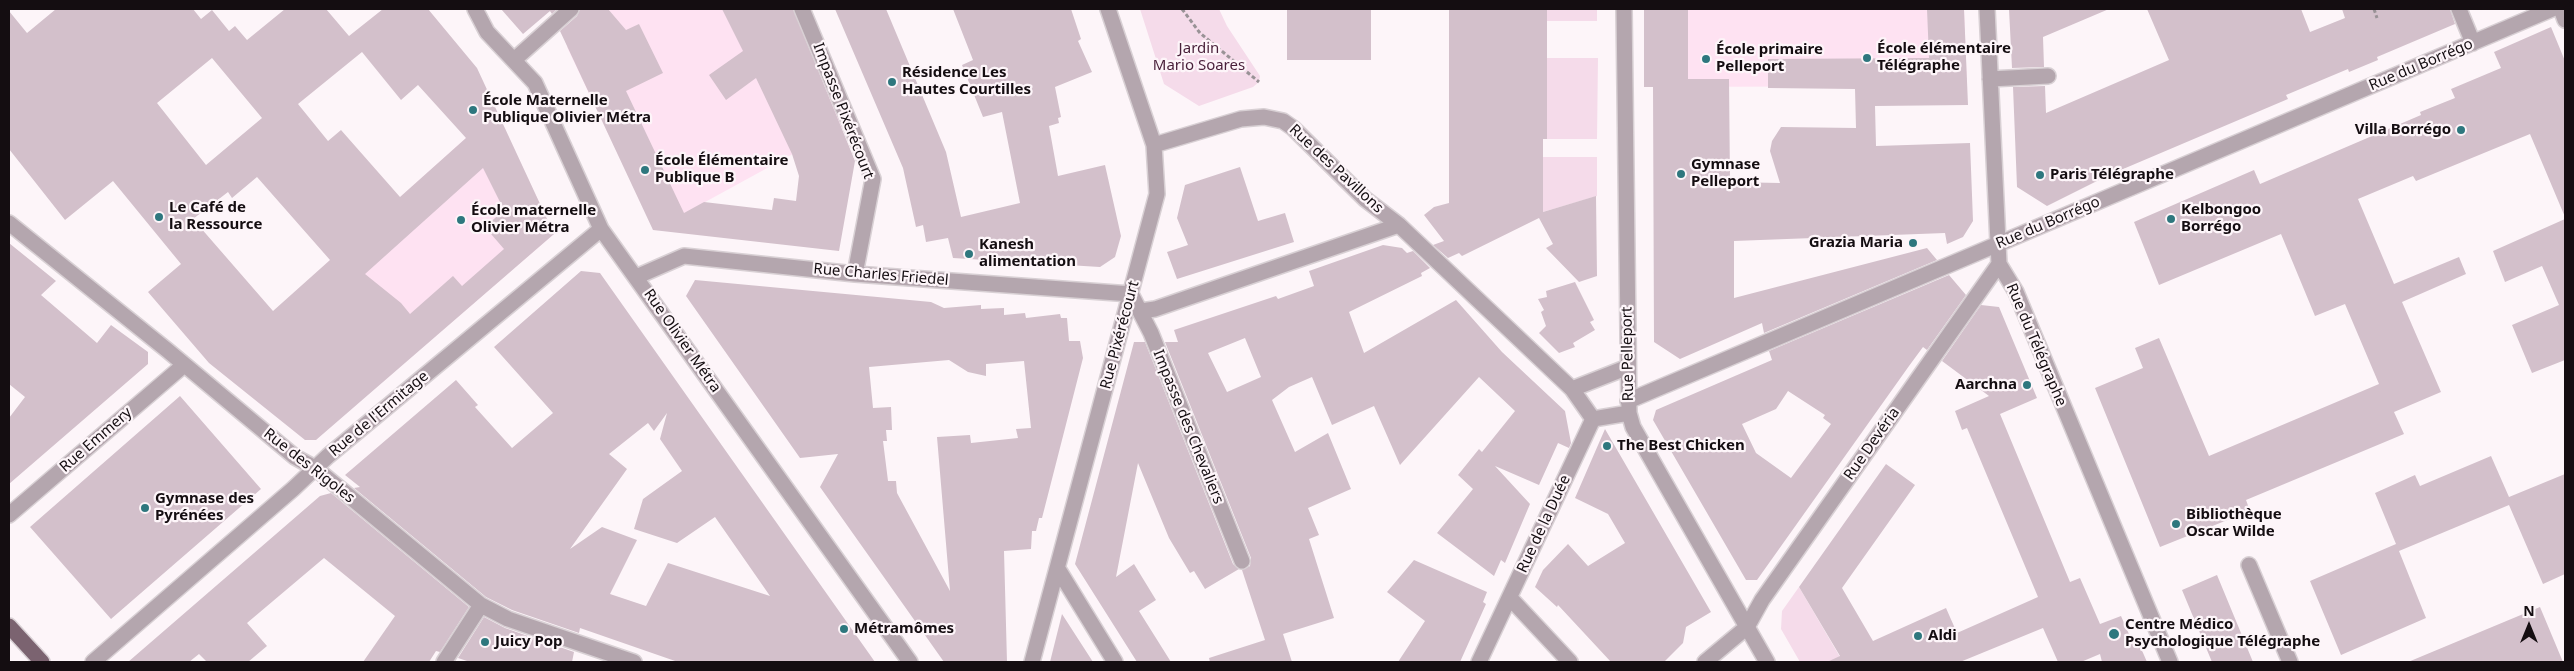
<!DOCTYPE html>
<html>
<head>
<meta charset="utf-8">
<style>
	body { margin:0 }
	#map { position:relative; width:2574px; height:671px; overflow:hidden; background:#fdf5f9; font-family:"Noto Sans",sans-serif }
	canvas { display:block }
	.frame { position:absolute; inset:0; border:10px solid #140d11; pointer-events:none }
	.north { position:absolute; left:2504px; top:601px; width:50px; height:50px; -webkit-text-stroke:4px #fdf5f9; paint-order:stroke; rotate:0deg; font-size:14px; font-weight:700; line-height:20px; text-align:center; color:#140d11 }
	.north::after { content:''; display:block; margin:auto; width:18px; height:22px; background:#140d11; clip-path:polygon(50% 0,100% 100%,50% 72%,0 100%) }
</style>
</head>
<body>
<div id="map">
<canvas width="2574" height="671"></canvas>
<div class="frame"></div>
<div class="north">N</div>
</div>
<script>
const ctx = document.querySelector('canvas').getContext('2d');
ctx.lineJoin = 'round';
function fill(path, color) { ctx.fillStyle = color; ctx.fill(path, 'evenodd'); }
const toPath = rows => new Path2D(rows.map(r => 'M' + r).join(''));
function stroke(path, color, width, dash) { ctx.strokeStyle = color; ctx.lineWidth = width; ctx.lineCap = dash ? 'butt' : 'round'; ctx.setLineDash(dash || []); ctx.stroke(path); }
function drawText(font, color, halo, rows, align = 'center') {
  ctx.font = font + ' "Noto Sans",sans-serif'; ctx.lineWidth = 4.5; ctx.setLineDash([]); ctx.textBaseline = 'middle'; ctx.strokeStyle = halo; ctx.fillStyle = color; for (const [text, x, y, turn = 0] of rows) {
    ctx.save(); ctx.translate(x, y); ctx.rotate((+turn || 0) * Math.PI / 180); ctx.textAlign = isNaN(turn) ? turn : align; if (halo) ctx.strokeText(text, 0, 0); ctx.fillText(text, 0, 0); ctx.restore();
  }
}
const built = toPath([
	[611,9,799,9,844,126,654,230,567,47],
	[1644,9,1964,9,1967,86,1644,87],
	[496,111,554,234,424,346,393,310,324,266]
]);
const green = toPath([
	[1140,9,1219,9,1227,26,1260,76,1259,82,1253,87,1199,106,1164,84],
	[1547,9,1597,9,1597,21,1547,21],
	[1547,58,1598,58,1597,139,1547,139],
	[1543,157,1597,157,1597,196,1543,212],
	[1799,587,1840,657,1828,662,1800,662,1781,629,1782,611]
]);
const building = toPath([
	[56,9,193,9,201,19,212,10,229,31,235,26,247,40,285,9,326,9,349,36,383,9,428,9,477,68,554,234,316,440,305,440,209,363,148,292,181,264,113,181,65,220,9,149,9,11,27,33],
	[362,52,401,100,418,85,466,138,400,197,341,130,328,141,298,104],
	[212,58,262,118,206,165,157,103],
	[483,168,504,210,485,227,504,249,462,286,453,276,410,314,401,303,365,274],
	[257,177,330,260,273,311,193,219,228,192,232,198],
	[501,9,557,9,552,14,550,11,523,34],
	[580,9,608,9,626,30,639,24,663,73,626,91,684,213,704,202,772,210,774,198,796,201,799,176,792,154,756,78,726,100,709,75,743,51,722,9,793,9,855,161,839,251,653,230,560,31,577,16],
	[835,9,886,9,946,152,961,217,1020,203,1002,112,983,117,962,65,973,60,953,9,1071,9,1081,39,1078,41,1092,72,1055,87,1061,117,1058,118,1059,123,1049,126,1058,176,1105,165,1121,236,1115,257,1100,267,953,258,948,238,926,242,923,225,916,227,903,168],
	[1287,9,1371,9,1371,60,1287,60],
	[1449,9,1547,9,1547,139,1543,139,1543,212,1596,196,1597,276,1579,282,1546,248,1553,244,1539,218,1462,256,1459,253,1448,258,1433,245,1444,241,1424,215,1434,207,1449,203],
	[1644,9,1688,9,1688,79,1729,79,1730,182,1780,183,1770,151,1772,141,1781,127,1856,128,1855,89,1768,88,1768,59,1929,58,1927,9,1964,9,1968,105,1875,106,1876,146,1970,143,1973,221,1963,237,1947,244,1945,233,1734,241,1734,298,1927,248,1937,260,1764,333,1762,323,1680,359,1654,342,1653,87,1644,87],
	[2009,9,2109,9,2043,37,2044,67,2012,68],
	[2147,9,2301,9,2310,32,2345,18,2342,9,2450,9,2455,24,2377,57,2378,60,2349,72,2348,69,2286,95,2288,99,2109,175,2047,206,2017,187,2013,87,2045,86,2046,113,2169,60],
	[2551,27,2565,61,2565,217,2530,134,2416,181,2413,176,2358,199,2394,284,2459,257,2466,274,2402,302,2441,392,2394,412,2404,434,2246,500,2250,511,2160,547,2095,388,2143,368,2135,348,2159,338,2209,456,2379,384,2345,304,2315,316,2281,234,2159,285,2134,222,2254,170,2260,184,2421,115,2420,112,2455,98,2451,89,2501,68,2494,52],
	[1240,167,1258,221,1285,213,1294,242,1177,279,1167,252,1188,245,1177,218,1185,185],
	[2565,219,2565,360,2532,373,2512,325,2559,305,2542,266,2505,282,2493,251],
	[9,243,56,281,41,295,97,343,111,325,148,352,148,364,9,484,9,418,25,397,9,384],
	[1383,245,1402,248,1407,253,1413,251,1430,268,1421,273,1422,276,1349,312,1364,353,1456,300,1502,352,1565,411,1571,443,1569,448,1558,443,1539,485,1495,466,1530,504,1505,563,1501,560,1494,576,1437,533,1473,489,1458,475,1479,449,1482,452,1515,411,1479,377,1400,465,1374,406,1332,425,1312,377,1289,387,1272,400,1295,452,1328,433,1351,489,1308,508,1319,535,1309,539,1334,618,1283,634,1292,662,1210,662,1209,658,1265,640,1242,570,1250,566,1251,558,1165,342,1178,342,1174,330,1276,296,1278,299,1314,286,1309,271],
	[1245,338,1261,377,1227,392,1208,353],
	[581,271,600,273,875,662,678,662,580,628,579,633,512,610,486,597,354,488,360,487,345,475,456,380,478,405,475,407,512,448,553,413,494,347],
	[667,413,660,439,682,471,643,499,634,529,677,543,715,517,770,596,668,563,646,606,610,594,637,540,602,527,570,549,627,469,609,454,648,423,654,431],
	[1949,275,1966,295,1927,350,1923,347,1909,366,1757,580,1746,580,1653,420,1656,410,1772,360,1769,351],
	[1788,391,1825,415,1823,418,1831,424,1791,478,1756,453,1742,424,1776,409],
	[695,280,931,302,944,308,981,305,981,309,1004,308,1004,315,1025,313,1026,318,1060,314,1061,318,1067,318,1069,341,1080,341,1083,358,1042,518,1039,518,1036,531,1032,531,1031,549,1004,551,1007,662,944,662,820,487,838,454,800,458,686,296],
	[949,360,968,372,986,376,986,364,1024,361,1031,428,1016,429,1018,438,971,443,970,435,937,437,950,591,897,493,896,481,888,481,883,441,887,441,886,430,892,430,891,407,873,408,869,367],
	[1575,282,1594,320,1590,322,1595,330,1573,343,1575,347,1559,353,1539,333,1546,326,1541,312,1544,310,1538,299,1547,297,1546,291],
	[1981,305,1999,307,2037,398,2000,414,2070,582,2080,578,2100,624,2121,616,2132,641,2137,639,2147,662,2102,662,2100,654,2081,662,2058,662,2043,628,1960,662,1827,662,1840,656,1799,587,1886,464,1915,485,1842,588,1873,641,1946,608,1957,633,2038,597,1967,428,1962,430,1955,411,1989,396,1942,361],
	[1134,342,1145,342,1233,564,1239,569,1205,589,1194,571,1190,573,1169,538,1138,463,1116,577,1134,564,1156,600,1139,611,1171,662,1137,662,1075,564],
	[180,396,261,489,111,619,30,527],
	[1605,429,1711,612,1686,627,1683,643,1664,662,1611,662,1558,605,1557,607,1535,587,1543,570,1568,544,1588,566,1625,543,1608,514,1575,498],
	[2491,456,2509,497,2565,474,2565,574,2543,584,2509,505,2399,551,2426,618,2341,655,2310,581,2396,544,2375,493,2415,475,2420,486],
	[331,493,469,607,440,652,436,651,429,662,363,662,395,616,324,558,247,623,267,646,248,662,207,662,199,654,189,662,128,662,320,496],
	[1414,560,1487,592,1483,602,1486,604,1460,662,1398,662,1425,621,1387,592],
	[2217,575,2253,662,2212,662,2182,590],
	[2540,607,2563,662,2408,662],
	[1062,614,1093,662,1050,662],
	[484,617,505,628,574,652,572,662,470,662,458,658]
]);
const path = toPath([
	[1182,9,1200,33,1259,82],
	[2374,9,2377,18]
]);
const minor = toPath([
	[475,9,487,32,535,83,601,229,910,662],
	[802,9,873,179,855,274],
	[1624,9,1629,413,1633,427,1767,662],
	[1987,9,1999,264,2016,292,2170,662],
	[2459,9,2473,43],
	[2561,9,2565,20],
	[514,60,571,9],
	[1990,79,2048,76],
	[1154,145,1241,119,1264,117,1283,121,1293,128,1365,199,1399,225,1572,389,1593,419],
	[9,223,167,350,295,457,315,468,481,605,508,619,634,662],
	[636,277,684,256,855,274,1131,294],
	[1131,294,1151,333,1242,561],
	[1141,311,1155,309,1399,225],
	[1572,389,1628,367],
	[1628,401,2552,9],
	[9,515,184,365],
	[2249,565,2290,662],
	[1058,569,1115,662],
	[1510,598,1570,662],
	[93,662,293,489,328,456,601,229],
	[444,662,481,605],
	[1032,662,1157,194,1154,145,1108,9],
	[1479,662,1593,419,1629,413],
	[1705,662,1747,627,1762,600,1999,264]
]);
const major = toPath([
	[9,626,42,662]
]);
const markers = [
	[1867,58,5,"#2e777e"],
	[1706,59,5,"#2e777e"],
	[892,82,5,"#2e777e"],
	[473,110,5,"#2e777e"],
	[2461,130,5,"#2e777e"],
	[645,170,5,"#2e777e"],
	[1681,174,5,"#2e777e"],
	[2040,175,5,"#2e777e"],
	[159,217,5,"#2e777e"],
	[2171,219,5,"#2e777e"],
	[461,220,5,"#2e777e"],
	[1913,243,5,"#2e777e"],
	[969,254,5,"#2e777e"],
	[2027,385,5,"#2e777e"],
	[1607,446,5,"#2e777e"],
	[145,508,5,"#2e777e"],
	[2176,524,5,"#2e777e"],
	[844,629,5,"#2e777e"],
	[2114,634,6,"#2e777e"],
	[1918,636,5,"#2e777e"],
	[485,642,5,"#2e777e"]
];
const parkNames = [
	["Jardin",1199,49],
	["Mario Soares",1199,66]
];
const poiNames = [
	["École élémentaire",1877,49],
	["Télégraphe",1877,66],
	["École primaire",1716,50],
	["Pelleport",1716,67],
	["Résidence Les",902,73],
	["Hautes Courtilles",902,90],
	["École Maternelle",483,101],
	["Publique Olivier Métra",483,118],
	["Villa Borrégo",2451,130,"right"],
	["École Élémentaire",655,161],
	["Publique B",655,178],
	["Gymnase",1691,165],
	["Pelleport",1691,182],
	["Paris Télégraphe",2050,175],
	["Le Café de",169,208],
	["la Ressource",169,225],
	["Kelbongoo",2181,210],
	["Borrégo",2181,227],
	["École maternelle",471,211],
	["Olivier Métra",471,228],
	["Grazia Maria",1903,243,"right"],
	["Kanesh",979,245],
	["alimentation",979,262],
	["Aarchna",2017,385,"right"],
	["The Best Chicken",1617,446],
	["Gymnase des",155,499],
	["Pyrénées",155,516],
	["Bibliothèque",2186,515],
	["Oscar Wilde",2186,532],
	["Centre Médico",2125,625],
	["Psychologique Télégraphe",2125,642],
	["Métramômes",854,629],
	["Aldi",1928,636],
	["Juicy Pop",495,642]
];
const streetNames = [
	["Rue du Borrégo",2421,65,-23],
	["Impasse Pixérécourt",843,111,69],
	["Rue des Pavillons",1336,169,43],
	["Rue du Borrégo",2048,223,-23],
	["Rue Charles Friedel",881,275,5],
	["Rue Pixérécourt",1120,335,-75],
	["Rue Olivier Métra",682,341,55],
	["Rue du Télégraphe",2036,345,67],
	["Rue Pelleport",1628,354,-91],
	["Rue de l'Ermitage",379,414,-40],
	["Impasse des Chevaliers",1188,427,68],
	["Rue Emmery",96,440,-41],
	["Rue Devéria",1872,444,-55],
	["Rue des Rigoles",309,466,38],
	["Rue de la Duée",1544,524,-65]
];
fill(built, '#fee2f2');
fill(green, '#f5dbea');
fill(building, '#d3c0cb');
stroke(minor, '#d8d0d4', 18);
stroke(major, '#d8d0d4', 18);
stroke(path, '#999296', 3, [4, 2.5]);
stroke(minor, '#b4a6ae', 15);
stroke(major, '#7b6370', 15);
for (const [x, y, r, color] of markers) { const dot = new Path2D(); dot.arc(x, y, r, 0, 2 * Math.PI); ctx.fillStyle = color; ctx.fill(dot); stroke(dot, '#fdf5f9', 2); }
drawText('15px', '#481f39', '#fdf5f9', parkNames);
drawText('bold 15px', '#140d11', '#fdf5f9', poiNames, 'left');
drawText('15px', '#140d11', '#fdf5f9', streetNames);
</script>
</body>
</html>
